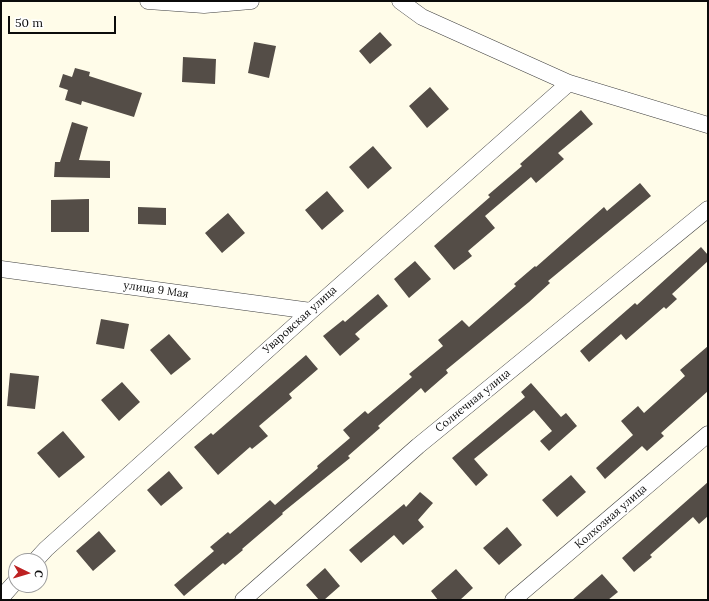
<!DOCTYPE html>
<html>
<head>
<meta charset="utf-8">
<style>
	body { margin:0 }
	#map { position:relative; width:709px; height:601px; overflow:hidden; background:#fffce9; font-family:Lora,serif }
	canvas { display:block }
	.frame { position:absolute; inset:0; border:2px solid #0b0b0b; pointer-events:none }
	.north { position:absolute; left:8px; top:553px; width:40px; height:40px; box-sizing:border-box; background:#fff; border:1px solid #9d9d9d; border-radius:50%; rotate:95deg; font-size:11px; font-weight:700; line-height:16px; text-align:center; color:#0b0b0b }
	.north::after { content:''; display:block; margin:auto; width:14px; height:18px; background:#bd2122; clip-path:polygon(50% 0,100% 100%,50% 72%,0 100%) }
	.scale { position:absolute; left:8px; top:16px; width:108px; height:18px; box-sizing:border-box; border:2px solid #0b0b0b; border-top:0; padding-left:5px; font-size:12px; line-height:14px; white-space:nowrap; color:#0b0b0b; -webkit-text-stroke:3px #fff; paint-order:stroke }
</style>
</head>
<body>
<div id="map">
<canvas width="709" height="601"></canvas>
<div class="frame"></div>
<div class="north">С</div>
<div class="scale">50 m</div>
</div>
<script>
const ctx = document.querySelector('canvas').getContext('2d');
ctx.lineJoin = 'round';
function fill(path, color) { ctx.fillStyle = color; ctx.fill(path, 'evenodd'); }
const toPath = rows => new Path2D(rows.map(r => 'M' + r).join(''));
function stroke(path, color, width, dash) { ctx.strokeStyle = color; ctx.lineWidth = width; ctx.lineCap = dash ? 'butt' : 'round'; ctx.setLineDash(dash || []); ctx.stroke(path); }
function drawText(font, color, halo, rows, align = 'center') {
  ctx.font = font + ' Lora,serif'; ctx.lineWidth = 4; ctx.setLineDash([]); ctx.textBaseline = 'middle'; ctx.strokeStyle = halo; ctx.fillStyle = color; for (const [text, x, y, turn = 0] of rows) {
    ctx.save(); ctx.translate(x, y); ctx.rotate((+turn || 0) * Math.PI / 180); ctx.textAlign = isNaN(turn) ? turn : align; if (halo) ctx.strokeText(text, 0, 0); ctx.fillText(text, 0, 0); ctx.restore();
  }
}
const building = toPath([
	[380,32,392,45,370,64,359,51],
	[254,42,276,46,269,78,248,73],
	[183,57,216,59,215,84,182,82],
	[75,68,90,72,89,76,142,93,134,117,82,101,81,105,65,100,68,90,59,87,63,74,72,77],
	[430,87,449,109,427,128,409,106],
	[581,110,593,124,558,153,564,159,536,183,531,177,485,216,495,228,468,251,472,256,454,270,434,246,490,197,488,195,522,166,520,164],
	[72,122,88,127,79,160,110,161,110,178,54,177,55,162,60,162],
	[373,146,392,168,368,189,349,167],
	[640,183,651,196,548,281,550,283,529,302,446,370,448,373,425,393,421,388,378,426,380,428,348,456,350,458,282,513,283,514,242,549,243,550,225,565,223,563,184,596,174,585,214,551,210,547,228,532,230,534,270,500,275,505,318,468,317,466,350,438,343,430,365,411,368,414,412,377,409,374,443,346,438,340,462,320,469,327,516,286,514,284,535,266,536,267,604,207,607,211],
	[327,191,344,211,322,230,305,210],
	[89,199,89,232,51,232,51,200],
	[138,207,166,208,166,225,138,224],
	[228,213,245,233,222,253,205,233],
	[701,247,708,255,708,261,672,294,677,299,666,309,664,307,626,340,621,334,589,362,580,351,635,303,637,305],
	[415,261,431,279,409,298,394,279],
	[378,294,388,306,355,334,360,339,340,356,323,336,343,320,345,322],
	[101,319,129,324,124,349,96,344],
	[169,334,191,359,171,375,150,350],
	[708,346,708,391,661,433,664,436,647,451,642,446,605,479,596,468,633,435,621,421,638,406,644,413,685,376,680,370],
	[306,355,318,369,289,394,292,398,259,426,268,436,252,449,250,447,218,475,194,447,211,433,213,435],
	[10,373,39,376,35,409,7,406],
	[122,382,140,402,119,421,101,400],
	[531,383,561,417,566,413,577,426,549,451,540,441,552,431,534,410,474,459,488,475,476,486,452,458,525,397,521,392],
	[63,431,85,457,59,478,37,453],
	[169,471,183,488,161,506,147,490],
	[571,475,586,492,557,517,542,500],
	[708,482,708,516,699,524,693,517,650,555,652,557,634,572,622,558],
	[420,492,433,503,418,520,424,527,403,545,394,535,361,563,349,550,404,504,406,507],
	[507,527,522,545,499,565,483,548],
	[99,531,116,551,93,571,76,551],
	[325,568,340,586,324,600,319,600,306,585],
	[456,569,473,588,460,600,438,600,431,591],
	[602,574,618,592,608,600,572,600]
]);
const minor = toPath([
	[148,1,204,5,251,1],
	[400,1,422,17,569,83,708,125],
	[1,269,311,311],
	[35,561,46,549,311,311,569,83],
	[1,598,16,581],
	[243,600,418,446,708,209],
	[513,600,708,434]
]);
const streetNames = [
	["улица 9 Мая",156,290,8],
	["Уваровская улица",300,320,-42],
	["Солнечная улица",473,401,-39],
	["Колхозная улица",611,517,-41]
];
fill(building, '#544d47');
stroke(minor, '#3e3e3e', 17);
stroke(minor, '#fff', 16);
drawText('11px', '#0b0b0b', '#fff', streetNames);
</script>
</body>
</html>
